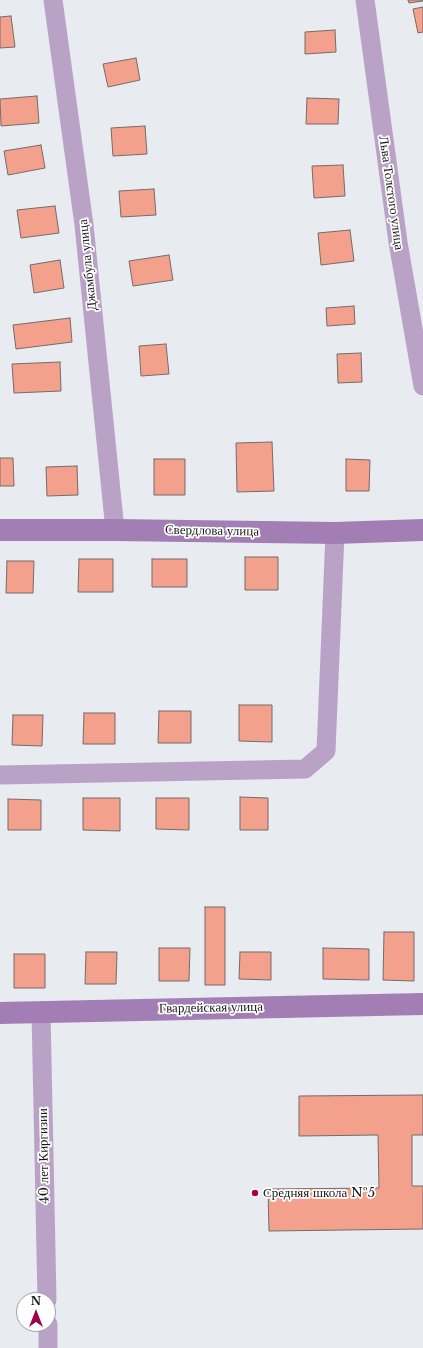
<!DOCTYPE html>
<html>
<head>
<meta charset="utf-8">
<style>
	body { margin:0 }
	#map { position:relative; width:423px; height:1348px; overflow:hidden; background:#e8ebf0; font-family:"Libre Baskerville",serif }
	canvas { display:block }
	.north { position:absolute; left:16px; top:1292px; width:40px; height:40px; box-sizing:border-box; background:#fff; border:1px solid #a2a2a3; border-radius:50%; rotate:0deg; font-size:11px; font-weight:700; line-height:16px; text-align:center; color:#161719 }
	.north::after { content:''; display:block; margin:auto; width:14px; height:18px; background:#9e044b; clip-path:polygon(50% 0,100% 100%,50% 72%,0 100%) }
</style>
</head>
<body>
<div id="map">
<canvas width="423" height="1348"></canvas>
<div class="north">N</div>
</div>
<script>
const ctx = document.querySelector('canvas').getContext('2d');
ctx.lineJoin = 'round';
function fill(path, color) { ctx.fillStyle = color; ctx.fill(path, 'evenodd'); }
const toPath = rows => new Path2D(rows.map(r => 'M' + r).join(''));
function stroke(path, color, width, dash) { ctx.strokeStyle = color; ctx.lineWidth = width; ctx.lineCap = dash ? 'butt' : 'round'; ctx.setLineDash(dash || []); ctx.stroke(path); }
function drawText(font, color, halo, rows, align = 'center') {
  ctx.font = font + ' "Libre Baskerville",serif'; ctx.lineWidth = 3.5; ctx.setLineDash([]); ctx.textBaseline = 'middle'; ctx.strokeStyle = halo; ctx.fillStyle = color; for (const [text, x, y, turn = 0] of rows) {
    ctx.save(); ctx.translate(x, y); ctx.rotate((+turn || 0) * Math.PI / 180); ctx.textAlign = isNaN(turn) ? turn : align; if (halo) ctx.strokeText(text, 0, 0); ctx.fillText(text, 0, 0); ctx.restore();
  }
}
const building = toPath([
	[408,0,423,0,423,1,409,3,408,0],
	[423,7,423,32,418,33,413,9,423,7],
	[11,16,15,47,0,48,0,17,11,16],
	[335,30,336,52,305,54,305,32,335,30],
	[136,58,140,80,108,87,103,64,136,58],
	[37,96,39,123,1,126,0,99,37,96],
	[307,98,339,99,338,124,306,124,307,98],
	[145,126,147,154,113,156,111,128,145,126],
	[41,145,45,168,8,175,4,151,41,145],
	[343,165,345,196,314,198,312,166,343,165],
	[154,189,156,215,121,217,119,191,154,189],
	[55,206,59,233,21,238,17,210,55,206],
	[350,230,354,261,321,265,318,233,350,230],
	[169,255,173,280,133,286,129,261,169,255],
	[60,260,64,288,34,293,30,265,60,260],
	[354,306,355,324,327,326,326,308,354,306],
	[70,318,72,342,16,349,13,325,70,318],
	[166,344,169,374,141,376,139,346,166,344],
	[361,353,362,382,338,383,337,354,361,353],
	[60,362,61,391,14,393,12,364,60,362],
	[272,442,274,491,237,492,236,443,272,442],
	[0,458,13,458,14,486,0,486,0,458],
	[154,459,185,459,185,495,154,495,154,459],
	[346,459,370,460,369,491,346,491,346,459],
	[77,466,78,495,47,496,46,467,77,466],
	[245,557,278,557,278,590,245,590,245,557],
	[79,559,113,559,113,592,78,592,79,559],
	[152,559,187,559,187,587,152,587,152,559],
	[7,561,34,561,33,593,6,593,7,561],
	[239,705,272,705,272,742,239,741,239,705],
	[159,711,191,711,191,743,158,743,159,711],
	[84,713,115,713,115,744,83,744,84,713],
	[13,715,43,715,42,746,12,745,13,715],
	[240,797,268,798,268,830,240,830,240,797],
	[83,798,120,798,120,831,83,830,83,798],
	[156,798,189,798,189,830,156,829,156,798],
	[8,799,41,800,41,830,8,830,8,799],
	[205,907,225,907,225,985,205,985,205,907],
	[384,932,414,932,414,981,383,980,384,932],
	[159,948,190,948,189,981,159,981,159,948],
	[323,948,369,949,369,980,323,979,323,948],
	[86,952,117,952,116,984,85,984,86,952],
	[240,952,271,952,271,980,239,979,240,952],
	[14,954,45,954,45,988,14,988,14,954],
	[423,1095,423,1135,412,1135,412,1186,423,1186,423,1229,269,1231,268,1189,379,1188,378,1135,299,1136,299,1096,423,1095]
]);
const street = toPath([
	[53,0,84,225,115,530],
	[365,0,398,242,423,386],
	[0,775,305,769,326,751,335,533],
	[41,1012,47,1300],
	[48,1324,48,1348]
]);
const secondary = toPath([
	[0,530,115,530,335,533,423,530],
	[0,1013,423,1004]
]);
const markers = [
	[255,1193,4,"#9e044b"]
];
const streetNames = [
	["Льва Толстого улица",391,193,82],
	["Джамбула улица",88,265,-96],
	["Свердлова улица",212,531,1],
	["Гвардейская улица",211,1008,-1],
	["40 лет Киргизии",44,1156,-91]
];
const poiNames = [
	["Средняя школа №5",263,1193]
];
fill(building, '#f3a08c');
stroke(building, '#726c6b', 1);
stroke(street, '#baa2c7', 19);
stroke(secondary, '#a27eb4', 22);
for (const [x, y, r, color] of markers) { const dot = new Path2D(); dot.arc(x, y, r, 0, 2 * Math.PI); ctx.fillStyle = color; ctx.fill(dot); stroke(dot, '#fff', 1.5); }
drawText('13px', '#161719', '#fff', streetNames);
drawText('13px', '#161719', '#fff', poiNames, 'left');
</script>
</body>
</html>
